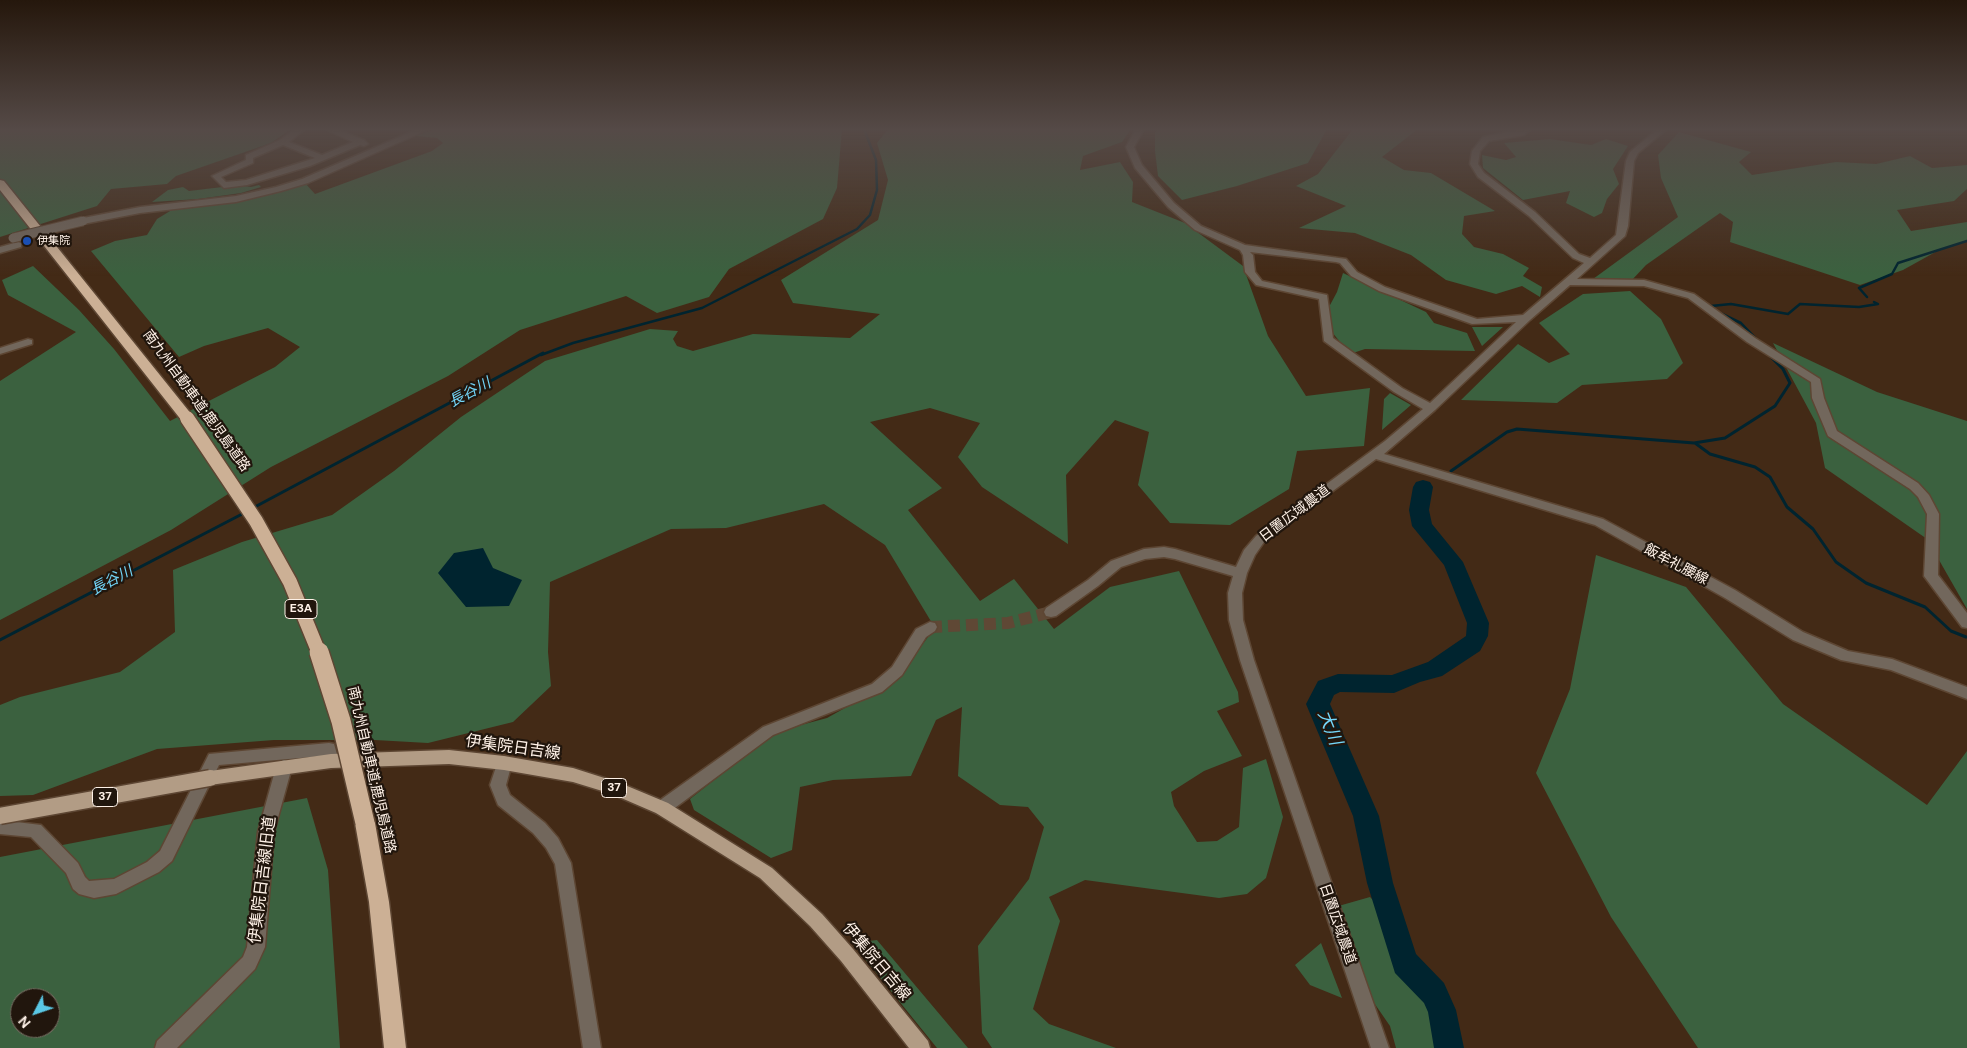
<!DOCTYPE html>
<html>
<head>
<meta charset="utf-8">
<style>
	body { margin:0 }
	#map { position:relative; width:1967px; height:1048px; overflow:hidden; background:#432a16; font-family:"DM Sans",sans-serif }
	canvas { display:block }
	.north { position:absolute; left:10px; top:988px; width:50px; height:50px; box-sizing:border-box; background:#21160d; border:1px solid #796e64; border-radius:50%; rotate:229deg; font-size:14px; font-weight:700; line-height:20px; text-align:center; color:#fef1e7 }
	.north::after { content:''; display:block; margin:auto; width:18px; height:22px; background:#5ac8e5; clip-path:polygon(50% 0,100% 100%,50% 72%,0 100%) }
</style>
</head>
<body>
<div id="map">
<canvas width="1967" height="1048"></canvas>
<div class="north">N</div>
</div>
<script>
const ctx = document.querySelector('canvas').getContext('2d');
ctx.lineJoin = 'round';
function fill(path, color) { ctx.fillStyle = color; ctx.fill(path, 'evenodd'); }
const toPath = rows => new Path2D(rows.map(r => 'M' + r).join(''));
function stroke(path, color, width, dash) { ctx.strokeStyle = color; ctx.lineWidth = width; ctx.lineCap = dash ? 'butt' : 'round'; ctx.setLineDash(dash || []); ctx.stroke(path); }
function drawText(font, color, halo, rows, align = 'center') {
  ctx.font = font + ' "DM Sans","Noto Sans JP",sans-serif'; ctx.lineWidth = 4.5; ctx.setLineDash([]); ctx.textBaseline = 'middle'; ctx.strokeStyle = halo; ctx.fillStyle = color; for (const [text, x, y, turn = 0] of rows) {
    ctx.save(); ctx.translate(x, y); ctx.rotate((+turn || 0) * Math.PI / 180); ctx.textAlign = isNaN(turn) ? turn : align; if (halo) ctx.strokeText(text, 0, 0); ctx.fillText(text, 0, 0); ctx.restore();
  }
}
const green = toPath([
	[0,129,291,129,271,143,176,176,167,184,111,189,97,206,0,237],
	[435,129,842,129,837,188,823,219,729,269,709,297,657,313,626,296,520,330,448,376,271,467,171,530,0,620,0,381,76,332,8,295,2,280,33,266,79,310,114,349,170,421,275,367,300,347,268,328,204,346,179,357,91,251,115,241,147,235,157,219,175,208,244,200,305,183,315,194,432,151,443,143,437,138,415,136],
	[888,129,1131,129,1122,142,1083,156,1080,170,1120,162,1133,182,1132,202,1185,223,1243,266,1268,336,1306,396,1370,388,1364,446,1297,451,1289,489,1230,525,1170,523,1138,485,1149,432,1115,420,1066,475,1068,544,982,487,958,457,980,423,930,408,870,422,942,488,908,510,980,601,1014,579,1054,629,1110,587,1179,571,1238,692,1239,702,1217,711,1242,756,1204,771,1171,792,1174,806,1197,842,1217,841,1239,827,1243,768,1266,759,1283,817,1266,878,1247,894,1219,898,1085,880,1049,897,1060,921,1033,1009,1049,1024,1116,1048,992,1048,982,1033,978,946,1029,879,1044,827,1028,807,1000,805,958,776,962,707,936,720,911,776,833,780,800,787,792,850,771,858,694,810,690,799,775,732,827,718,895,680,935,628,885,545,824,504,726,528,671,529,550,582,548,652,551,686,513,722,428,743,375,740,274,740,157,749,33,795,0,796,0,705,20,697,120,672,175,632,173,570,242,542,332,515,394,471,461,417,545,361,650,329,678,331,673,339,677,346,693,351,753,334,850,338,880,314,793,303,781,280,878,220,888,180,877,143],
	[1158,129,1327,129,1308,163,1237,186,1182,200,1158,176,1155,151,1155,132],
	[1353,129,1418,129,1382,157,1404,170,1431,173,1495,211,1464,216,1462,234,1474,247,1503,254,1529,268,1523,276,1542,287,1540,297,1522,286,1496,294,1446,280,1411,255,1355,233,1299,228,1346,206,1296,186,1318,174],
	[1679,132,1751,152,1739,162,1752,175,1836,162,1876,164,1910,156,1932,168,1967,165,1967,189,1954,201,1897,210,1911,231,1967,222,1967,241,1939,250,1903,270,1860,285,1730,242,1733,222,1720,213,1646,265,1631,281,1593,279,1678,217,1661,178,1658,155],
	[1550,139,1591,145,1606,139,1628,146,1613,169,1619,184,1607,199,1602,213,1594,217,1566,203,1570,191,1523,200,1483,168,1482,155,1506,160,1516,157,1504,143],
	[239,185,251,187,259,185,261,187,241,193,198,199,152,202,168,190,183,187,189,191],
	[1343,273,1426,312,1434,323,1467,333,1475,351,1365,349,1350,354,1322,320,1337,292],
	[1630,291,1661,319,1683,363,1667,379,1582,385,1557,403,1461,400,1518,344,1549,363,1570,354,1539,323,1583,294],
	[1472,327,1503,327,1482,346],
	[1773,343,1877,392,1967,421,1967,609,1927,539,1825,468,1816,423],
	[1390,393,1411,405,1382,430,1384,399],
	[1596,555,1686,587,1783,704,1927,805,1967,751,1967,1048,1698,1048,1611,917,1536,773,1570,689],
	[307,798,328,870,340,1048,0,1048,0,857],
	[20,998,50,998,50,1028,20,1028],
	[1370,897,1377,904,1403,975,1436,1016,1444,1048,1396,1048,1390,1026,1352,971,1335,907],
	[877,940,968,1048,937,1048,852,943],
	[1321,943,1342,998,1310,985,1295,965]
]);
const water = toPath([
	[483,548,493,568,522,580,509,606,466,607,438,573,454,553]
]);
const streamFar1 = toPath([
	[1867,297,1859,288,1892,274,1898,263,1967,241],
	[1713,308,1711,306,1731,304,1788,314,1800,304,1859,307,1878,304,1874,302],
	[1718,312,1741,323,1762,345],
	[541,355,573,343,702,308,857,229,870,215,877,190,876,160,864,129]
]);
const stream = toPath([
	[1695,443,1710,454,1755,467,1770,477,1787,507,1813,529,1836,562,1866,583,1925,607,1951,631,1966,637],
	[1451,471,1507,432,1517,429,1694,443,1725,438,1775,406,1790,383,1783,369,1768,354],
	[251,509,543,353],
	[0,640,246,512]
]);
const river = toPath([
	[1423,480,1430,482,1433,487,1429,510,1432,524,1463,562,1489,623,1488,636,1480,651,1442,676,1420,682,1394,693,1340,692,1334,695,1330,704,1379,816,1393,883,1416,954,1444,983,1456,1010,1464,1048,1434,1048,1428,1012,1424,1003,1395,973,1367,883,1353,816,1306,704,1318,681,1338,674,1392,675,1428,662,1466,636,1467,623,1444,565,1412,526,1409,510,1413,487,1416,482,1423,480]
]);
const minorTunnel = toPath([
	[930,627,1008,623,1051,612]
]);
const minor = toPath([
	[296,129,305,129,289,142,322,155,353,142,325,129,336,129,364,140,368,144,364,146,360,145,310,166,247,185,224,188,212,176,246,160,246,155,280,140,296,129],
	[283,145,315,158,246,180,226,182,221,177,253,163,253,158,283,145],
	[418,129,429,129,308,183,281,191,236,202,140,213,83,224,78,221,83,218,140,207,236,196,276,187,302,179,418,129],
	[1136,129,1144,129,1134,147,1142,165,1174,203,1201,226,1245,245,1346,259,1357,272,1385,287,1477,319,1523,315,1584,263,1573,258,1529,216,1478,177,1470,164,1472,151,1483,137,1522,129,1531,129,1524,135,1489,141,1480,151,1478,164,1484,173,1535,212,1579,254,1590,258,1616,235,1626,161,1630,152,1658,129,1667,129,1638,153,1634,161,1628,226,1625,236,1577,279,1644,280,1694,294,1755,338,1820,379,1824,398,1837,431,1918,483,1929,495,1939,514,1938,575,1967,613,1967,628,1962,627,1924,576,1927,514,1918,497,1910,489,1828,436,1812,398,1811,382,1747,342,1688,298,1644,286,1570,285,1530,320,1435,410,1384,454,1603,519,1735,590,1803,632,1848,651,1892,659,1967,687,1967,699,1891,670,1841,660,1793,640,1725,598,1595,525,1376,459,1264,542,1255,555,1247,573,1242,593,1243,620,1254,660,1389,1048,1371,1048,1240,660,1229,620,1228,593,1233,576,1175,559,1164,557,1145,559,1121,567,1098,586,1056,616,1051,617,1046,616,1044,612,1046,608,1088,580,1111,561,1144,549,1164,547,1175,549,1236,567,1244,550,1256,536,1385,441,1423,409,1394,392,1324,341,1319,299,1256,285,1245,272,1243,255,1240,250,1195,230,1168,207,1135,168,1126,147,1136,129],
	[1250,252,1336,262,1340,263,1351,276,1379,291,1472,324,1516,322,1430,403,1402,388,1333,338,1327,295,1262,281,1255,272,1253,255,1250,252],
	[18,242,21,243,21,247,0,253,0,247,18,242],
	[28,339,32,340,32,344,0,354,0,348,28,339],
	[930,622,935,623,937,627,935,631,926,637,902,675,882,692,773,735,668,813,662,815,656,813,654,808,656,803,763,727,872,684,892,667,916,629,930,622],
	[329,743,334,744,339,761,336,766,331,768,326,766,323,756,219,765,172,861,159,872,116,894,94,898,79,894,73,889,66,873,31,837,0,834,0,820,41,825,78,863,85,877,89,881,114,879,147,862,160,851,209,754,329,743],
	[504,756,509,758,512,763,506,785,510,795,545,823,558,838,571,863,601,1048,583,1048,555,864,546,848,533,833,498,805,490,785,499,758,504,756],
	[284,760,289,762,292,767,274,832,265,947,255,969,177,1048,155,1048,157,1041,243,957,247,947,258,832,276,767,279,762,284,760]
]);
const major = toPath([
	[449,750,504,756,573,768,620,783,668,803,772,868,822,914,853,949,928,1041,930,1048,909,1048,841,961,810,926,760,878,656,813,612,794,573,782,504,770,449,764,331,768,210,785,205,783,202,778,205,773,210,771,331,754,449,750]
]);
const highway = toPath([
	[0,180,4,181,192,415,194,418,192,421,182,421,0,190,0,180],
	[365,814,372,817,375,823,389,902,406,1048,384,1048,369,902,355,823,358,817,365,814]
]);
const minorBridge = toPath([
	[13,238,83,221]
]);
const majorBridge = toPath([
	[0,816,210,778]
]);
const highwayBridgeFar1 = toPath([
	[187,418,256,521,290,582,319,653]
]);
const highwayBridge = toPath([
	[319,652,341,721,365,823]
]);
const markers = [
	[27,241,5,"#1a4fb4"]
];
const farPoinames = [
	["伊集院",37,241]
];
const shields = [
	[301,609,32],
	[614,788,25],
	[105,797,25]
];
const shieldNames = [
	["E3A",301,609],
	["37",614,788],
	["37",105,797]
];
const streetNames = [
	["南九州自動車道;鹿児島道路",196,401,54],
	["日置広域農道",1295,514,-37],
	["飯牟礼腰線",1676,565,28],
	["南九州自動車道;鹿児島道路",371,770,77],
	["日置広域農道",1337,924,71]
];
const waterNames = [
	["長谷川",470,393,-28],
	["長谷川",112,581,-28]
];
const nearStreetnames = [
	["伊集院日吉線",513,748,8],
	["伊集院日吉線旧道",263,880,-83],
	["伊集院日吉線",876,962,50]
];
const nearWaternames = [
	["大川",1329,728,68]
];
fill(green, '#3b613f');
fill(water, '#00242f');
stroke(streamFar1, '#00242f', 2.5);
stroke(stream, '#00242f', 3);
fill(river, '#00242f');
stroke(minorTunnel, '#5f4835', 12, [12, 6]);
stroke(minor, '#5d4633', 3);
stroke(major, '#5d4633', 3);
stroke(highway, '#5d4633', 3);
fill(minor, '#72675c');
fill(major, '#b29c85');
fill(highway, '#ccb095');
stroke(minorBridge, '#5d4633', 11, []);
stroke(majorBridge, '#5d4633', 19, []);
stroke(highwayBridgeFar1, '#5d4633', 17, []);
stroke(highwayBridge, '#5d4633', 22, []);
stroke(minorBridge, '#72675c', 9);
stroke(majorBridge, '#b29c85', 16);
stroke(highwayBridgeFar1, '#ccb095', 14);
stroke(highwayBridge, '#ccb095', 19);
const sky = ctx.createLinearGradient(0, 0, 0, 276);
sky.addColorStop(0, '#25170c');
sky.addColorStop(0.47, '#554a47');
sky.addColorStop(1, '#554a4700');
ctx.fillStyle = sky;
ctx.fillRect(0, 0, 1967, 276);
for (const [x, y, r, color] of markers) { const dot = new Path2D(); dot.arc(x, y, r, 0, 2 * Math.PI); ctx.fillStyle = color; ctx.fill(dot); stroke(dot, '#21160d', 2); }
drawText('11px', '#fef1e7', '#21160d', farPoinames, 'left');
for (const [x, y, w] of shields) { const box = new Path2D(); box.roundRect(x - w / 2, y - 9.5, w, 19, 4); ctx.fillStyle = '#21160d'; ctx.fill(box); stroke(box, '#fef1e7', 1); }
drawText('bold 12px', '#fef1e7', null, shieldNames);
drawText('14px', '#fef1e7', '#21160d', streetNames);
drawText('italic 15px', '#73d6f9', '#21160d', waterNames);
drawText('16px', '#fef1e7', '#21160d', nearStreetnames);
drawText('italic 18px', '#73d6f9', '#21160d', nearWaternames);
</script>
</body>
</html>
